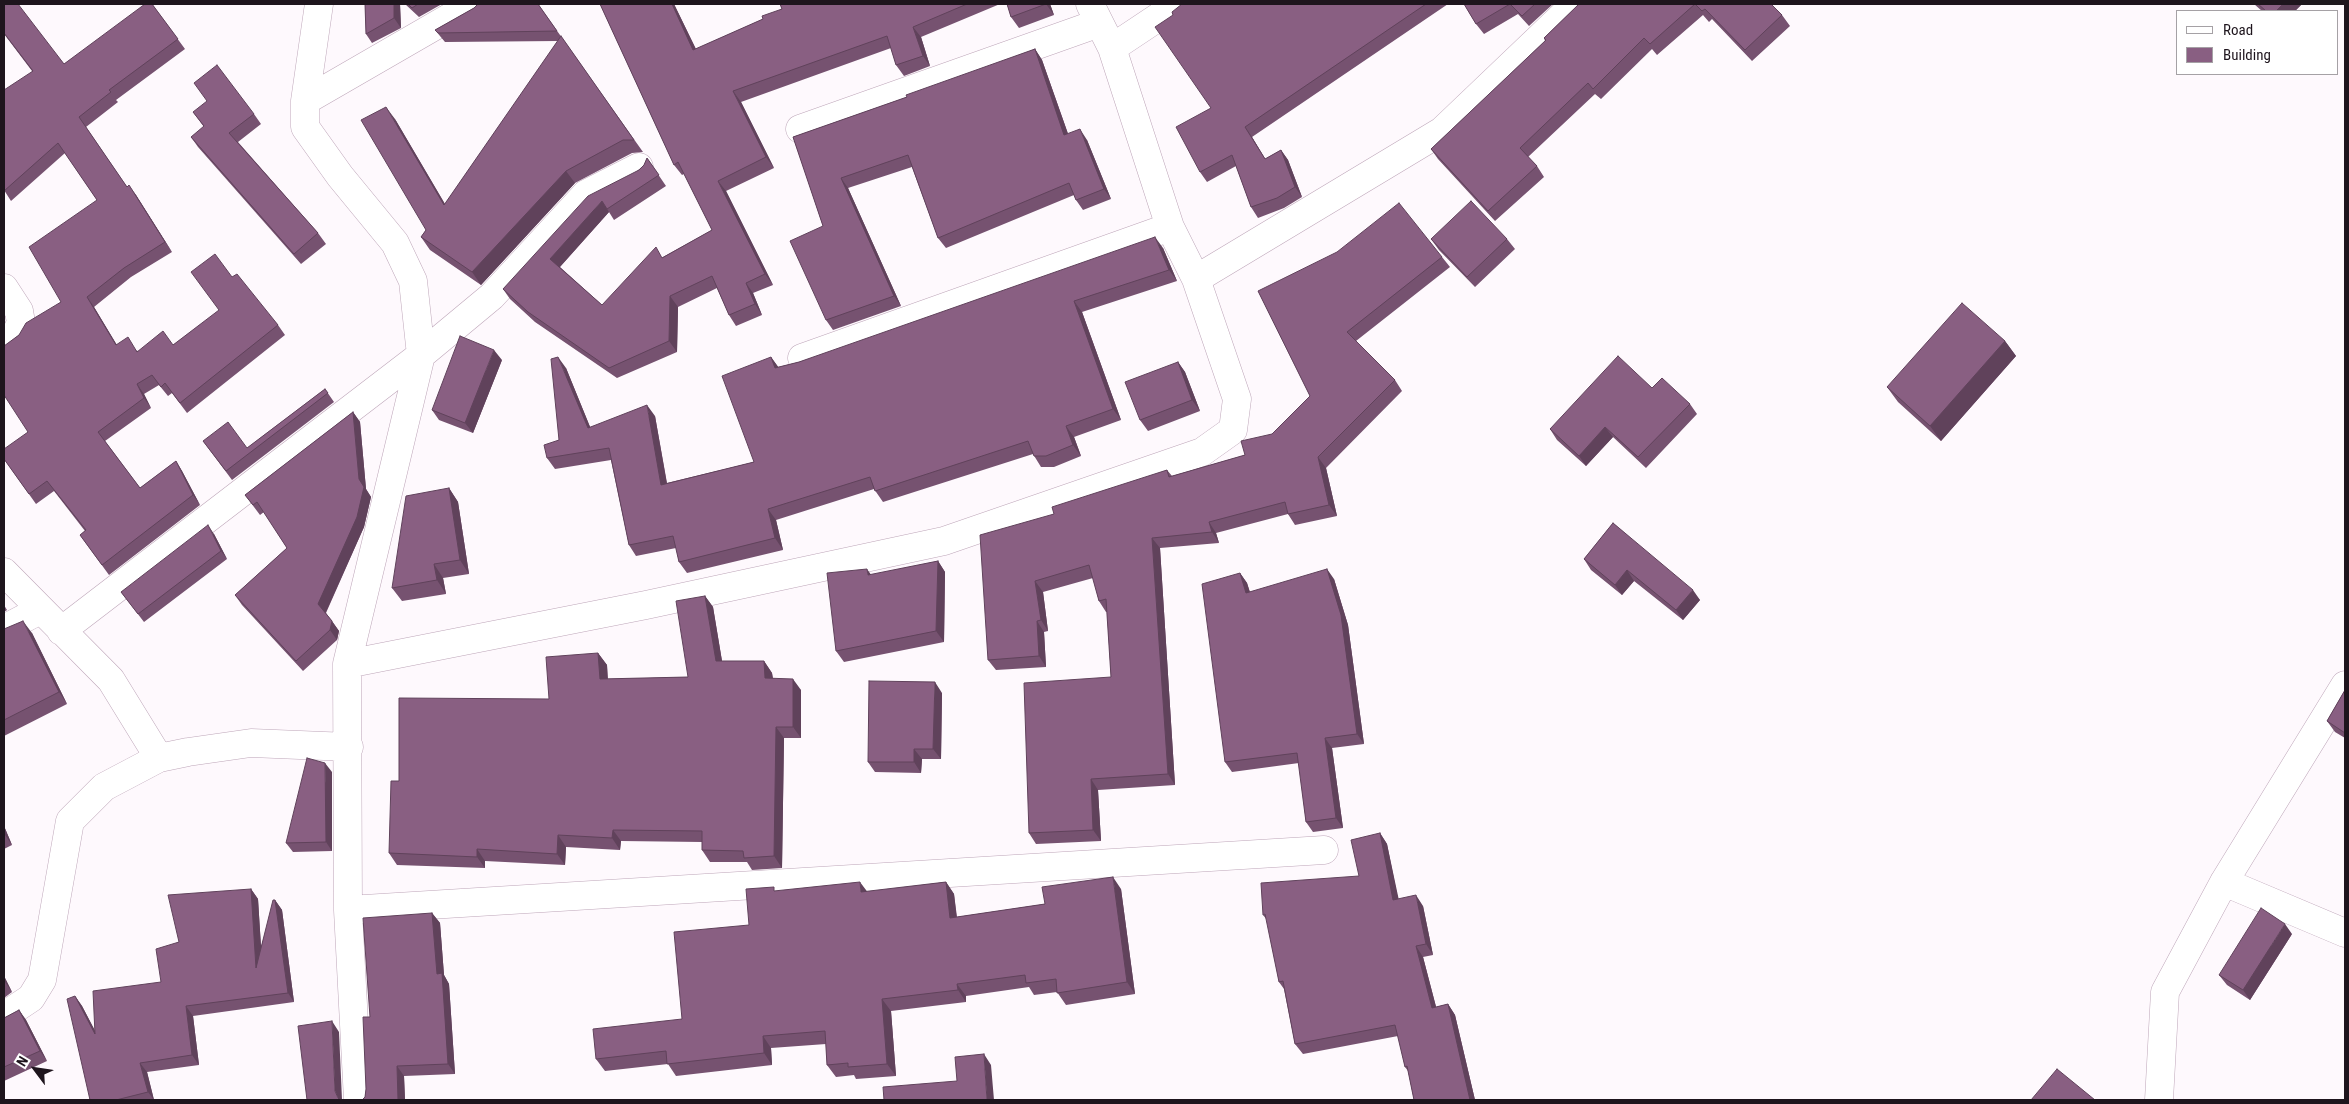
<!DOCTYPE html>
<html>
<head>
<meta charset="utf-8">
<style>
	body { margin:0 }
	#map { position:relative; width:2349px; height:1104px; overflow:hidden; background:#fef9fd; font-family:"Roboto Condensed",sans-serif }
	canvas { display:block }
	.frame { position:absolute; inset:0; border:5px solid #1e151d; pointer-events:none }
	.legend { position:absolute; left:2176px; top:10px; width:162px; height:65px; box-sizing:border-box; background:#fff; border:1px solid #a5a1a5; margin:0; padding:6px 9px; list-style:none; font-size:15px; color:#1e151d }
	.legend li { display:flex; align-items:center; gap:10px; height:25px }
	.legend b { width:25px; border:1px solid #a5a1a5 }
	.north { position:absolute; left:10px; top:1044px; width:50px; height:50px; -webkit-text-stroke:4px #fff; paint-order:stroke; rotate:301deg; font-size:14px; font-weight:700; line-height:20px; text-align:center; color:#1e151d }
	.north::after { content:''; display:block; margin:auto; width:18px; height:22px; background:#1e151d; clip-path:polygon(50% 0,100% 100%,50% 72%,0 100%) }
</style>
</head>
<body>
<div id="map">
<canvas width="2349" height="1104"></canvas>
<div class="frame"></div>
<ul class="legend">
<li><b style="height:6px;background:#fff"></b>Road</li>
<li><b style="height:14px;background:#895f82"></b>Building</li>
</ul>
<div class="north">N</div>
</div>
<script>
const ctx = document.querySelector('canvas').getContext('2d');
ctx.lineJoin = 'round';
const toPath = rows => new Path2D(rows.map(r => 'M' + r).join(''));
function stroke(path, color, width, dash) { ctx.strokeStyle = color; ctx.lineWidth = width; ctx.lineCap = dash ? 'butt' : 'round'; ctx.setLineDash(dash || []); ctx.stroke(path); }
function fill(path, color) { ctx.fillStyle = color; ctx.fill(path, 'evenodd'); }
const minor = toPath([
	[319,4,305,101,305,127,340,176,395,243,413,281,421,355,347,664,348,910,358,1100],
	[1112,48,1178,4],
	[305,101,473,4],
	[800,129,1099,23],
	[1196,279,1442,131,1575,4],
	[4,288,19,311,21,323,16,333,4,342],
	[802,358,1170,227],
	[4,572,111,680,159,758],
	[4,629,40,610],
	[61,631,421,355,492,296,586,194,639,167],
	[347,664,646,605,944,541,1202,452,1233,430,1237,399,1196,279,1170,227,1112,48,1090,4],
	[2224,882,2345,933],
	[348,910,1324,850],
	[4,1016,31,998,42,980,70,821,104,787,159,758,188,752,251,743,349,747],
	[2159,1100,2165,992,2224,882,2345,685]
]);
const wall = toPath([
	[4,4,64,64,152,4,185,49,116,100,118,102,86,127,127,187,136,195,172,252,131,277,94,307,116,344,138,351,173,345,219,311,232,277,278,325,285,335,187,413,172,393,168,396,159,385,144,394,151,408,105,441,140,488,176,461,182,471,200,505,109,575,80,535,85,531,54,491,36,504,4,459,28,432,6,345,61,302,97,200,65,153,11,201,4,190,32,71,4,34],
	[365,4,400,4,401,28,372,43,366,34],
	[405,4,442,4,419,17],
	[538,4,643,152,632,153,575,183,481,285,430,250,421,237,426,230,395,119,445,204,558,41,445,42,435,30,474,8],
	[600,4,674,4,696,49,763,19,782,9,780,4,1000,4,921,37,930,66,904,76,896,65,891,48,741,102,774,168,726,191,773,285,753,293,762,315,736,326,729,315,717,288,678,307,677,352,617,378,535,322,510,299,503,289,644,165,647,158,666,186,614,220,609,212,560,267,602,305,663,257,712,230,684,174,682,175,674,165],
	[1007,4,1050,4,1054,15,1019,28,1011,17],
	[1182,4,1448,4,1252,137,1265,159,1281,150,1288,160,1302,197,1284,208,1258,218,1251,207,1236,166,1207,182,1200,172,1211,108,1173,15],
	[1464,4,1553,4,1529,26,1518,14,1484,34,1476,24],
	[1771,4,1782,15,1790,26,1752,61,1712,19,1709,22,1703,15,1657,55,1652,49,1601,99,1595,94,1528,157,1537,166,1544,177,1495,221,1438,159,1431,149,1545,41,1544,38,1578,5],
	[2254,4,2302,4,2295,11,2262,11],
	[1035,49,1042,60,1068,134,1087,140,1111,199,1083,210,1076,200,1074,195,946,248,938,238,912,167,848,188,901,306,833,330,826,320,823,226,793,137,907,97],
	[193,112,254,114,261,124,238,142,318,233,326,244,301,264,198,147,191,137,204,127],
	[1431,239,1507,239,1515,249,1475,287,1439,250],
	[1163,248,1177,281,1082,312,1121,420,1074,437,1081,456,1054,467,1041,467,1033,454,883,502,874,489,776,520,783,550,687,573,679,562,676,548,636,556,629,545,611,460,555,469,547,458,559,440,566,368,590,427,655,416,667,483,754,462,771,357,778,367,799,362],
	[1442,257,1450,267,1356,341,1395,380,1402,391,1326,468,1337,516,1295,525,1288,514,1216,533,1219,543,1160,548,1175,785,1098,790,1101,841,1036,844,1029,833,1111,677,1107,612,1106,612,1099,601,1093,578,1043,592,1048,631,1044,632,1046,667,996,670,988,660,1054,514,1167,470,1172,476,1245,455,1272,434,1310,396,1258,291],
	[2005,341,2016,356,1941,441,1898,402,1887,387],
	[502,360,473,433,439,420,432,410],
	[1178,362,1185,372,1200,411,1148,431,1140,420],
	[1652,388,1690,404,1697,414,1646,468,1613,437,1586,466,1557,440,1550,429],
	[325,389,334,402,232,480,203,441,247,448],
	[353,412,360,422,366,489,371,497,364,527,326,613,339,631,337,640,303,671,242,605,235,595,287,548,264,512,260,515,245,495],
	[449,488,458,502,469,574,443,578,446,594,402,601,392,588],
	[1613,523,1700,600,1683,620,1634,581,1622,595,1591,570,1584,559],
	[214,534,227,559,144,622,121,592],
	[938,561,945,572,944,642,844,662,836,651,871,575],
	[1240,573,1247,583,1250,592,1334,579,1348,625,1364,744,1332,748,1343,828,1313,832,1306,822,1299,763,1232,772,1225,762],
	[705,596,713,607,722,661,764,661,772,673,773,678,801,690,801,738,784,738,782,868,752,870,747,862,710,862,702,850,702,842,621,841,620,850,566,847,565,865,485,861,485,868,397,865,389,853,399,781,549,699,598,653,607,665,608,679,688,677],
	[4,605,7,610,4,612],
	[4,629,32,633,67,704,4,736],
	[2345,690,2345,738,2335,732,2327,721],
	[942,693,941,759,922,759,921,773,875,772,868,762],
	[332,772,332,851,293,852,286,843],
	[4,826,12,845,4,849],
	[1380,833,1387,844,1398,899,1423,906,1433,955,1423,957,1436,1007,1448,1004,1455,1015,1475,1100,1414,1100,1408,1071,1405,1067,1398,1036,1303,1054,1295,1044,1284,989,1279,982,1267,920,1263,915,1359,876],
	[946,882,954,894,957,917,1045,904,1121,889,1135,994,1066,1005,1057,992,1034,995,1029,987,966,996,966,1002,891,1011,896,1076,856,1079,854,1075,836,1077,827,1065,826,1044,771,1048,772,1065,676,1076,668,1064,605,1071,596,1059,682,1019,749,925,777,891,867,892],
	[251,889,258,899,261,947,275,900,282,910,294,1002,193,1016,199,1065,147,1072,154,1100,90,1100,75,996,82,1006,95,1031,161,982,179,942],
	[432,913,440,923,444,975,449,984,455,1074,404,1076,405,1100,362,1100,365,1097,366,1089,370,1017],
	[2292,934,2250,1000,2227,985,2219,975],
	[4,976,12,992,4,998],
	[19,1010,26,1020,47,1061,4,1081,4,1018]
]);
const shadedWall = toPath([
	[394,4,400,4,401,28,394,18],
	[672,4,674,4,701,60,693,50],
	[1046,4,1050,4,1054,15],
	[2283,4,2302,4,2295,11,2276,11],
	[913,27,921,37,930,66,923,56],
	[1035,49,1042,60,1072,145,1064,135],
	[733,91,741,102,774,168,766,157],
	[386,107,395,119,453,218,444,205],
	[1245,127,1252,137,1272,170,1265,159],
	[1080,129,1087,140,1111,199,1104,189],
	[1281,150,1288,160,1302,197,1295,187],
	[566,171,575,183,481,285,472,272],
	[841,178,848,188,901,306,894,296],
	[718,181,726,191,773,285,765,274],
	[129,185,136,195,172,252,165,242],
	[602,201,609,212,558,269,550,259],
	[1155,237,1163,248,1177,281,1169,270],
	[746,283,753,293,762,315,755,304],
	[670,296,678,307,677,352,669,341],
	[87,297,94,307,123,355,116,345],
	[1074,301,1082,312,1121,420,1113,409],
	[2005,341,2016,356,1941,441,1930,426],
	[494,350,502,360,473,433,465,423],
	[558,357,566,368,595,439,588,428],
	[771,357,779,368,775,368],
	[1178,362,1185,372,1200,411,1192,400],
	[137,384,144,394,151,408,144,398],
	[647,405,655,416,669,496,661,485],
	[353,412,360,422,366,489,371,497,364,527,325,614,318,604,359,479],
	[1066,426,1074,437,1081,456,1073,445],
	[1605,427,1613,437,1586,466,1579,456],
	[1318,457,1326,468,1337,516,1329,505],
	[176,461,182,471,200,505,193,495],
	[449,488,458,502,469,574,460,560],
	[768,509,776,520,783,550,775,538],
	[1209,522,1216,533,1219,543,1212,532],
	[208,525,214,534,227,559,221,551],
	[1152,538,1160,548,1175,785,1168,774],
	[938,561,945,572,944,642,936,631],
	[434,564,443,578,446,594,437,580],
	[867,569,874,579,868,575],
	[1327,569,1334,579,1348,625,1364,744,1357,734],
	[1627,570,1634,581,1622,595,1615,585],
	[1240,573,1247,583,1253,603,1246,593],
	[1035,581,1043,592,1048,631,1041,620],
	[1693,590,1700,600,1683,620,1676,610],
	[705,596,713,607,724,673,716,661],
	[23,621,32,633,67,704,59,692],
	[332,621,339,631,337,640,330,630],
	[1037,621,1044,632,1046,667,1039,656],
	[598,653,607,665,608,691,600,679],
	[764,661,772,673,774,690,765,678],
	[793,679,801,690,801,738,793,727],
	[935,682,942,693,941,759,933,749],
	[776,727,784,738,782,868,774,856],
	[1325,738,1332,748,1343,828,1336,818],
	[914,749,922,759,921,773,914,762],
	[325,763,332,772,332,851,326,842],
	[1091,779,1098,790,1101,841,1093,830],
	[4,826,12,845,5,835,4,831],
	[613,830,621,841,620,850,612,838],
	[1380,833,1387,844,1401,910,1393,900],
	[558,835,566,847,565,865,557,854],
	[477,849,485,861,485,868,477,857],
	[1113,877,1121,889,1135,994,1127,982],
	[860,882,869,894,861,892],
	[946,882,954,894,958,930,950,918],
	[251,889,258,899,263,978,256,968],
	[1416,895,1423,906,1433,955,1426,944],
	[275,900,282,910,294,1002,288,993],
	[432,913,440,923,444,975,449,984,455,1074,448,1064,437,974],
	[2285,924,2292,934,2250,1000,2243,990],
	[1416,946,1423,957,1439,1018,1432,1008],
	[4,976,12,992,5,982,4,980],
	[957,984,966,996,966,1002,958,990],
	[75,996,82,1006,102,1044,95,1034],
	[882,999,891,1011,896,1076,887,1064],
	[1448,1004,1455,1015,1475,1100,1470,1100],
	[186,1006,193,1016,199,1065,192,1055],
	[19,1010,26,1020,47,1061,40,1051],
	[332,1021,339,1032,342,1100,339,1100,338,1098,335,1091],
	[763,1036,771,1048,772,1065,764,1053],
	[984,1054,991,1065,994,1100,987,1100],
	[140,1063,147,1072,154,1100,148,1092],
	[397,1066,404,1076,405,1100,398,1100]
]);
const building = toPath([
	[4,4,18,4,64,64,145,4,152,4,178,39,109,90,111,92,79,117,127,187,129,185,165,242,124,268,87,297,116,345,128,337,137,352,163,331,173,345,219,310,191,272,215,254,232,277,237,274,278,325,180,403,165,383,161,387,152,375,137,384,144,398,98,432,140,488,176,461,193,495,102,565,80,535,86,530,47,481,29,494,4,459,4,449,28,432,4,395,4,346,19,335,26,323,61,302,29,247,97,200,58,143,4,191,4,90,33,71,4,33,4,4],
	[365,4,394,4,394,18,366,34,365,4],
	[408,4,418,4,412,8,408,4],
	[478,4,538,4,557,31,438,33,435,30,474,8,478,4],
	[600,4,672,4,693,50,763,19,762,16,782,9,780,4,967,4,913,27,923,56,896,65,887,36,733,91,766,157,718,181,765,274,746,283,755,304,729,315,712,276,670,296,669,341,609,368,528,312,503,289,588,196,639,170,644,165,647,158,659,175,607,209,602,201,550,259,602,305,656,247,662,258,712,230,678,162,674,165,600,4],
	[1007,4,1046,4,1011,17,1007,4],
	[1182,4,1426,4,1245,127,1265,159,1281,150,1295,187,1277,198,1251,207,1232,155,1200,172,1176,127,1211,108,1155,27,1173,15,1172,12,1182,4],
	[1464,4,1535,4,1522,16,1510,4,1476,24,1464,4],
	[1579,4,1771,4,1782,15,1745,50,1705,9,1702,11,1695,4,1650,44,1644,38,1593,89,1588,83,1520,148,1537,166,1488,211,1431,149,1546,40,1544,38,1579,4],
	[2258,4,2283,4,2276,11,2266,11,2258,4],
	[561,36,634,140,623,140,566,171,472,272,421,237,426,230,361,120,386,107,444,205,561,36],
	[1035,49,1064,135,1080,129,1104,189,1076,200,1069,183,938,238,908,155,841,178,894,296,826,320,790,241,823,226,793,137,907,97,906,95,1035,49],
	[217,65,254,114,229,133,318,233,294,254,191,137,204,126,193,112,207,101,194,83,217,65],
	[1471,201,1507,239,1467,277,1431,239,1471,201],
	[1399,203,1442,257,1347,332,1395,380,1318,457,1329,505,1288,514,1285,502,1209,522,1212,532,1152,538,1168,774,1091,779,1093,830,1029,833,1024,683,1111,677,1106,599,1099,601,1089,565,1035,581,1041,620,1037,621,1039,656,988,660,980,535,1054,514,1052,507,1167,470,1169,477,1245,455,1241,441,1272,434,1310,396,1258,291,1337,252,1399,203],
	[1155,237,1169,270,1074,301,1113,409,1066,426,1073,445,1046,456,1034,456,1028,441,875,491,870,477,768,509,775,538,679,562,673,536,629,545,609,448,547,458,544,445,559,440,551,359,558,357,588,428,647,405,661,485,754,462,722,376,771,357,775,368,799,362,1155,237],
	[1962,303,2005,341,1930,426,1887,387,1962,303],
	[460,336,494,350,465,423,432,410,460,336],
	[1618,356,1652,388,1662,378,1690,404,1638,457,1605,427,1579,456,1550,429,1618,356],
	[1178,362,1192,400,1140,420,1125,382,1178,362],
	[325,389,328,393,226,471,203,441,228,422,247,448,325,389],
	[353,412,359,479,364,487,357,517,318,604,332,621,330,630,296,661,235,595,287,548,257,502,253,505,245,495,353,412],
	[449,488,460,560,434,564,437,580,392,588,406,496,449,488],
	[1613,523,1693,590,1676,610,1627,570,1615,585,1584,559,1613,523],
	[208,525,221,551,138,614,121,592,208,525],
	[938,561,936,631,836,651,827,573,867,569,868,575,938,561],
	[1327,569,1341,615,1357,734,1325,738,1336,818,1306,822,1297,753,1225,762,1202,584,1240,573,1246,593,1327,569],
	[705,596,716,661,764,661,765,678,793,679,793,727,776,727,774,856,744,858,743,851,702,850,702,831,613,830,612,838,558,835,557,854,477,849,477,857,389,853,391,781,399,781,399,698,549,699,546,657,598,653,600,679,688,677,676,601,705,596],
	[23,621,59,692,4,720,4,629,23,621],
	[869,681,935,682,933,749,914,749,914,762,868,762,869,681],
	[2345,690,2345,733,2327,721,2345,690],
	[307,758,325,763,326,842,286,843,307,758],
	[1380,833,1393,900,1416,895,1426,944,1416,946,1432,1008,1448,1004,1470,1100,1414,1100,1407,1066,1405,1067,1395,1025,1295,1044,1283,981,1279,982,1265,914,1263,915,1261,883,1359,876,1351,840,1380,833],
	[1113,877,1127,982,1057,993,1056,979,1026,983,1025,975,957,984,958,990,882,999,887,1064,848,1067,848,1063,827,1065,825,1031,763,1036,764,1053,667,1064,666,1051,596,1059,593,1029,682,1019,674,932,749,925,746,889,774,887,774,891,860,882,861,892,946,882,950,918,1045,904,1042,887,1113,877],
	[251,889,256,968,273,900,275,900,288,993,186,1006,192,1055,140,1063,148,1092,116,1100,90,1100,67,999,75,996,95,1034,93,991,161,982,156,949,179,942,168,895,251,889],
	[2261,908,2285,924,2243,990,2219,975,2261,908],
	[432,913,437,974,442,973,448,1064,397,1066,398,1100,362,1100,365,1097,366,1089,363,1017,370,1017,363,918,432,913],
	[19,1010,40,1051,4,1067,4,1018,19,1010],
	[332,1021,335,1091,338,1098,340,1100,307,1100,298,1026,332,1021],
	[984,1054,987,1100,884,1100,883,1087,957,1081,955,1057,984,1054],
	[2057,1069,2095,1100,2031,1100,2057,1069]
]);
stroke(minor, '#bea6b9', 29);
stroke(minor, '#fff', 28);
fill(wall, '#765270');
fill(shadedWall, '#60425b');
fill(building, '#895f82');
stroke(building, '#60425b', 1);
</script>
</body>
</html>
